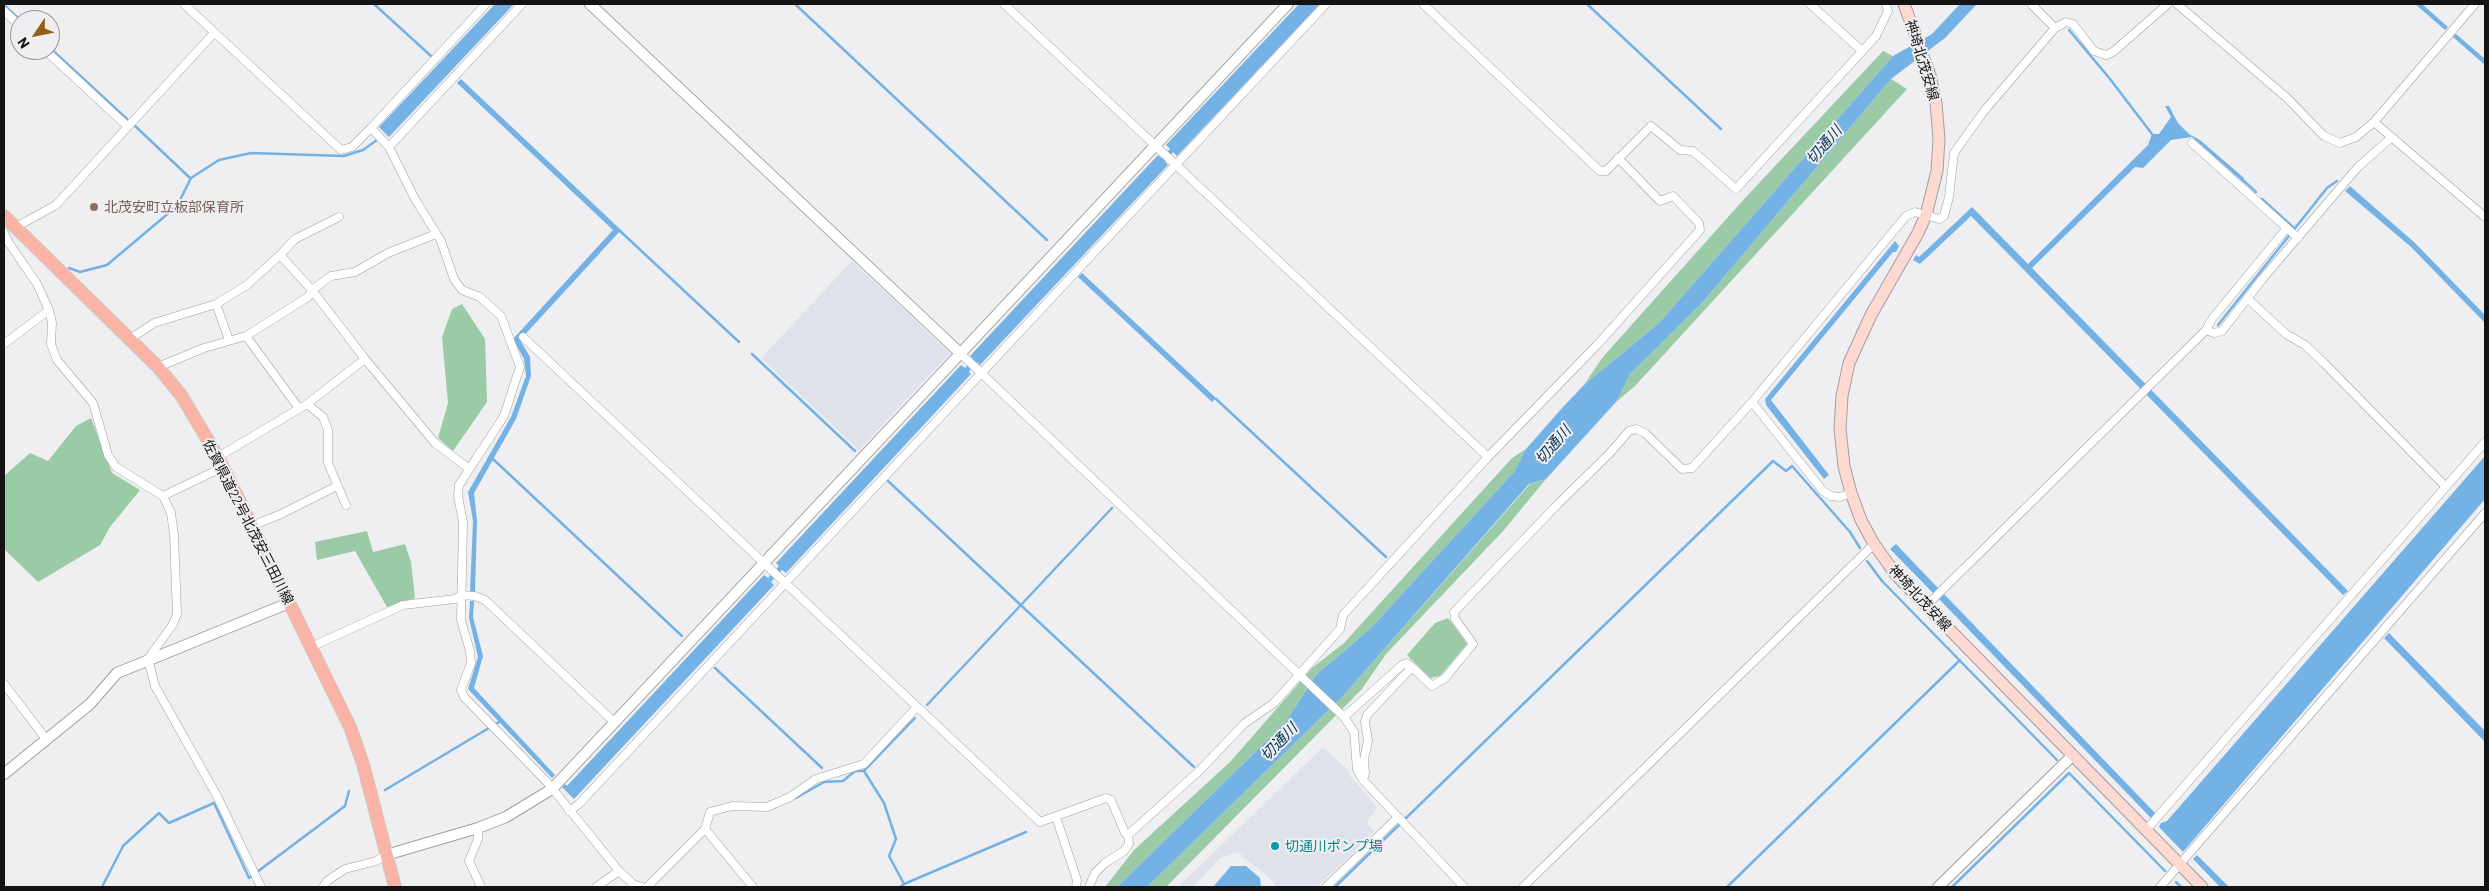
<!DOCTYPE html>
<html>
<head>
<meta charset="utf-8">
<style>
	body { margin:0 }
	#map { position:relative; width:2489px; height:891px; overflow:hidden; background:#efeff1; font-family:Barlow,sans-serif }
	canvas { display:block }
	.frame { position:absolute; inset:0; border:5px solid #141415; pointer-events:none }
	.north { position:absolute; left:10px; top:10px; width:50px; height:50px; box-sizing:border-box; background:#efeff1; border:1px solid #979799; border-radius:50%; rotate:236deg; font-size:14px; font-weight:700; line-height:20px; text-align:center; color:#141415 }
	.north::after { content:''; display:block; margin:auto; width:18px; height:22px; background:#946014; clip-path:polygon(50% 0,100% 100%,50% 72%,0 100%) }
</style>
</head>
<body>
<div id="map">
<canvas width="2489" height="891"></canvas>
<div class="frame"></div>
<div class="north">N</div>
</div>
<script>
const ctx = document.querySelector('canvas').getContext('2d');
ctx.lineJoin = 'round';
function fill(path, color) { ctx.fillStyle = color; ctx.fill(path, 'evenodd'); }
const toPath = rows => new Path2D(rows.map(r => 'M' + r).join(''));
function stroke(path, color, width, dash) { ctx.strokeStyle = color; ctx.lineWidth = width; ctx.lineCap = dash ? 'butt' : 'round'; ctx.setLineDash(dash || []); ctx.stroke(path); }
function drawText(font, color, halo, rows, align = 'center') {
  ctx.font = font + ' Barlow,"Noto Sans JP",sans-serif'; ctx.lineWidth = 4; ctx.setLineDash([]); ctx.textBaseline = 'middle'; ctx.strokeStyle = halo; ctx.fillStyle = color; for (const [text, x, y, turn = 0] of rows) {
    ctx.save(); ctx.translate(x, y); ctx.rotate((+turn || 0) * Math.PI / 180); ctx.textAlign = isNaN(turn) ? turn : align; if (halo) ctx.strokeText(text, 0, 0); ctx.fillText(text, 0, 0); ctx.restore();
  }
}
const built = toPath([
	[852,261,950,353,859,450,761,358],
	[1323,747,1349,771,1350,776,1377,807,1367,823,1374,832,1317,887,1274,887,1274,882,1238,852,1220,858,1193,887,1178,887]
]);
const green = toPath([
	[1883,51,1893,56,1659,323,1584,385,1602,358,1745,198],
	[1891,79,1907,89,1635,386,1616,402,1630,374,1702,303],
	[462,304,485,339,487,402,453,451,438,438,448,403,442,337,452,309],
	[91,418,112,473,140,490,110,527,100,545,38,582,4,549,4,476,30,453,48,461,76,426],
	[1526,449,1514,472,1370,629,1317,674,1285,723,1117,887,1105,887,1134,850,1231,761,1312,668,1344,643,1512,458],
	[1546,479,1504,530,1386,654,1362,689,1166,887,1147,887,1344,695,1530,484],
	[367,531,373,552,405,544,411,562,415,598,387,607,355,551,317,560,315,542],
	[1448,618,1467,644,1440,676,1430,678,1407,655,1435,623]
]);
const water = toPath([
	[495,4,514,4,389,137,379,127],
	[1299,4,1320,4,1177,156,1173,152,1165,162,1168,165,980,365,977,362,970,370,969,372,971,374,786,573,782,570,771,582,774,585,574,799,562,787,565,784,567,786,764,575,768,578,779,566,776,563,961,365,965,368,973,359,970,356,1158,155,1161,158,1170,149,1166,145],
	[1960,4,1977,4,1945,38,1891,79,1702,303,1630,374,1616,402,1546,479,1529,484,1344,695,1147,887,1117,887,1285,723,1317,674,1370,629,1514,472,1526,449,1563,407,1584,385,1659,323,1893,56,1932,34],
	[2415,4,2422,4,2448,27,2445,30],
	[2456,34,2485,59,2485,65,2453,37],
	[461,79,621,230,520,340,530,357,531,376,516,419,474,493,477,521,475,592,470,592,473,521,468,492,511,417,526,376,524,359,513,339,613,230,457,83],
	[2165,106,2169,106,2178,123,2189,134,2200,140,2244,178,2244,183,2192,137,2171,140,2143,168,2135,167,2032,268,2348,591,2343,595,1971,216,1920,264,1913,260,1916,255,1919,257,1972,207,2028,264,2148,145,2152,134,2159,134,2171,117],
	[2350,186,2415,243,2485,315,2485,323,2411,247,2345,191],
	[1895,241,1899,246,1896,252,1893,252,1771,400,1829,475,1824,479,1766,405,1765,399],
	[1082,273,1216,398,1212,402,1078,277],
	[2485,456,2485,499,2183,852,2159,827,2161,823,2167,821],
	[1896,544,1938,588,1933,593,1890,549],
	[1944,594,2155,813,2151,818,1939,599],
	[470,601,474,601,473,617,483,656,474,688,555,775,552,778,468,689,478,657,469,618],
	[2389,633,2485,731,2485,742,2384,638],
	[2197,855,2229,887,2220,887,2193,859],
	[1231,866,1246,866,1260,878,1261,887,1213,887]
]);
const stream = toPath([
	[374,4,431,56],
	[795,4,1047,240],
	[1587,4,1721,129],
	[4,5,20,20],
	[2069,30,2110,79,2152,134],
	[50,48,127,119],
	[133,124,190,178],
	[2244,181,2256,192],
	[2262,199,2294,228],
	[620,231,739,342],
	[69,268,80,272,107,265,177,206,191,178,219,160,251,153,344,156,363,150,377,140],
	[2218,325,2327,188,2337,181],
	[752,354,855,451],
	[1216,399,1386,557],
	[493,459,682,636],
	[888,481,1194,767],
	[1867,561,1882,581,2057,760],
	[715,668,822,768],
	[927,705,1112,508],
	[385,790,499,722],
	[796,798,824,782,843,781,855,771,864,771],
	[1405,819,1773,461,1786,471,1792,466,1850,532,1860,548],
	[2176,882,2181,887],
	[904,884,1026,832],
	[102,887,123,846,159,813,169,823,214,803,249,878,345,806,349,791],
	[900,887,904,884,889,856,896,839,884,803,864,771,915,718],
	[1335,887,1399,825],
	[1727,887,1960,660],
	[1952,887,2069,773,2165,871]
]);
const minor = toPath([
	[184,4,341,150,352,147,371,128,486,4],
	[1004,4,1488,457],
	[1423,4,1600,171,1606,171,1651,126,1680,150,1693,151,1736,189,1876,36,1888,11,1886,4],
	[1810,4,1862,51],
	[2031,4,2055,28],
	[2177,4,2286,97,2324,136,2340,143,2356,137,2374,122,2475,4],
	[4,11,20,26],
	[45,50,127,126],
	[2374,122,2485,217],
	[371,128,389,147,415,199,441,241,454,279,462,290,480,297,501,316,520,367,504,416,459,485,458,496,463,522,461,620,470,651,471,663,461,690,464,697,547,782,619,871,633,884,642,887],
	[2192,143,2298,238],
	[389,147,522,4],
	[16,227,56,205,214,33],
	[4,233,9,243,37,284,49,310,52,323,51,344,57,360,93,403,108,455,116,467,163,496,171,513,174,535,177,614,173,624,148,659,155,686,217,796,261,887],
	[280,255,295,239,339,217],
	[2248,299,2286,334,2305,345,2324,363,2446,487],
	[216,304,229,340],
	[2206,330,2212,319,2286,229],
	[246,336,298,407],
	[523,337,1040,822,1106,798,1111,800,1125,833,1128,835,1129,844,1124,851,1105,863,1095,873,1089,887],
	[130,339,154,323,216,304,247,285,280,255,312,290,365,359,435,443,468,468],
	[4,344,49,310],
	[959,352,1344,717,1354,732,1357,770,1363,780,1464,887],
	[158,367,204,348,246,336,308,297,312,290,331,276,355,272,388,253,436,234],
	[1752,402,1823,491,1831,496,1840,497,1851,493],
	[307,404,323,417,328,430,328,463,346,505],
	[163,496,217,470,218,457,307,404,365,359],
	[251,526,279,515,337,486],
	[1926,606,2206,330,2214,333,2222,331,2264,277,2358,167,2392,137],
	[311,647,403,605,455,599,462,595,475,596,485,600,614,722],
	[4,684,46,739],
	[1344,717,1402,665,1407,663,1412,667,1432,686,1445,678,1473,644,1455,619,1454,612,1558,504,1610,453,1629,431,1636,429,1645,433,1682,469,1692,468,1752,402,1906,216,1915,212,1939,219,1944,216,1949,197,1954,153,1984,111,2055,28,2066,22,2073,24,2094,51,2106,55,2113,52,2168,4],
	[1363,780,1365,773,1364,759,1368,741,1365,722,1367,715,1412,667],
	[569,811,579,804,1326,4],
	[1056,817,1077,880,1076,887],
	[478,828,478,839,469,861,481,887],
	[705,829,753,887],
	[2146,830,2485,442],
	[1128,835,1199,771,1245,723,1274,703,1340,629,1343,615,1488,457,1597,345,1700,230,1699,223,1673,196,1660,201,1618,158],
	[323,887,327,881,345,869,376,861,386,855],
	[596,887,619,871],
	[647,887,705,829,710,812,732,806,767,807,790,797,816,779,864,764,917,707],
	[1326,887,1397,818],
	[1523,887,1874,544],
	[2160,887,2485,513]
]);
const tertiary = toPath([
	[590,4,959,352],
	[4,774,90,704,117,673,289,603],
	[386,855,478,828,506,817,552,789,1288,4],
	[1938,887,2073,755]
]);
const secondary = toPath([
	[1904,4,1930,75,1936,103,1939,139,1937,171,1926,215,1918,233,1871,315,1849,363,1842,396,1840,429,1844,466,1851,493,1861,520,1874,544,1896,575,2202,887]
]);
const primary = toPath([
	[4,216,158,367,181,395,218,457,350,727,363,764,395,887]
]);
const markers = [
	[94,207,5,"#8d6e63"],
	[1275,846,5,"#0f9aa8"]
];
const streetNames = [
	["神埼北茂安線",1922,60,73],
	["佐賀県道22号北茂安三田川線",248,522,63],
	["神埼北茂安線",1920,598,47]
];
const educationNames = [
	["北茂安町立板部保育所",104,207]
];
const cultureNames = [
	["切通川ポンプ場",1285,846]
];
const waterNames = [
	["切通川",1824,145,-49],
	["切通川",1553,445,-49],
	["切通川",1279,742,-46]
];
fill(built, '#e0e2eb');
fill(green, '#9acba6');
fill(water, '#74b2e6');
stroke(stream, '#74b2e6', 2.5);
stroke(minor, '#9f9fa1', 9);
stroke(tertiary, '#9f9fa1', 12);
stroke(secondary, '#9f9fa1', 13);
stroke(primary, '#cbcbcc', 14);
stroke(minor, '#fff', 8);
stroke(tertiary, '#fff', 10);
stroke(secondary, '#fdd9d1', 11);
stroke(primary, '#fab3a4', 12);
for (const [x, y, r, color] of markers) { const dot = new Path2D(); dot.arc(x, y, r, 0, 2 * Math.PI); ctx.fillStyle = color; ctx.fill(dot); stroke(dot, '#efeff1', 2); }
drawText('14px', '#141415', '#efeff1', streetNames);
drawText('14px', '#785e54', '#efeff1', educationNames, 'left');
drawText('14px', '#0d838f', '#efeff1', cultureNames, 'left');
drawText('italic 15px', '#003254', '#efeff1', waterNames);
</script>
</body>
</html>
